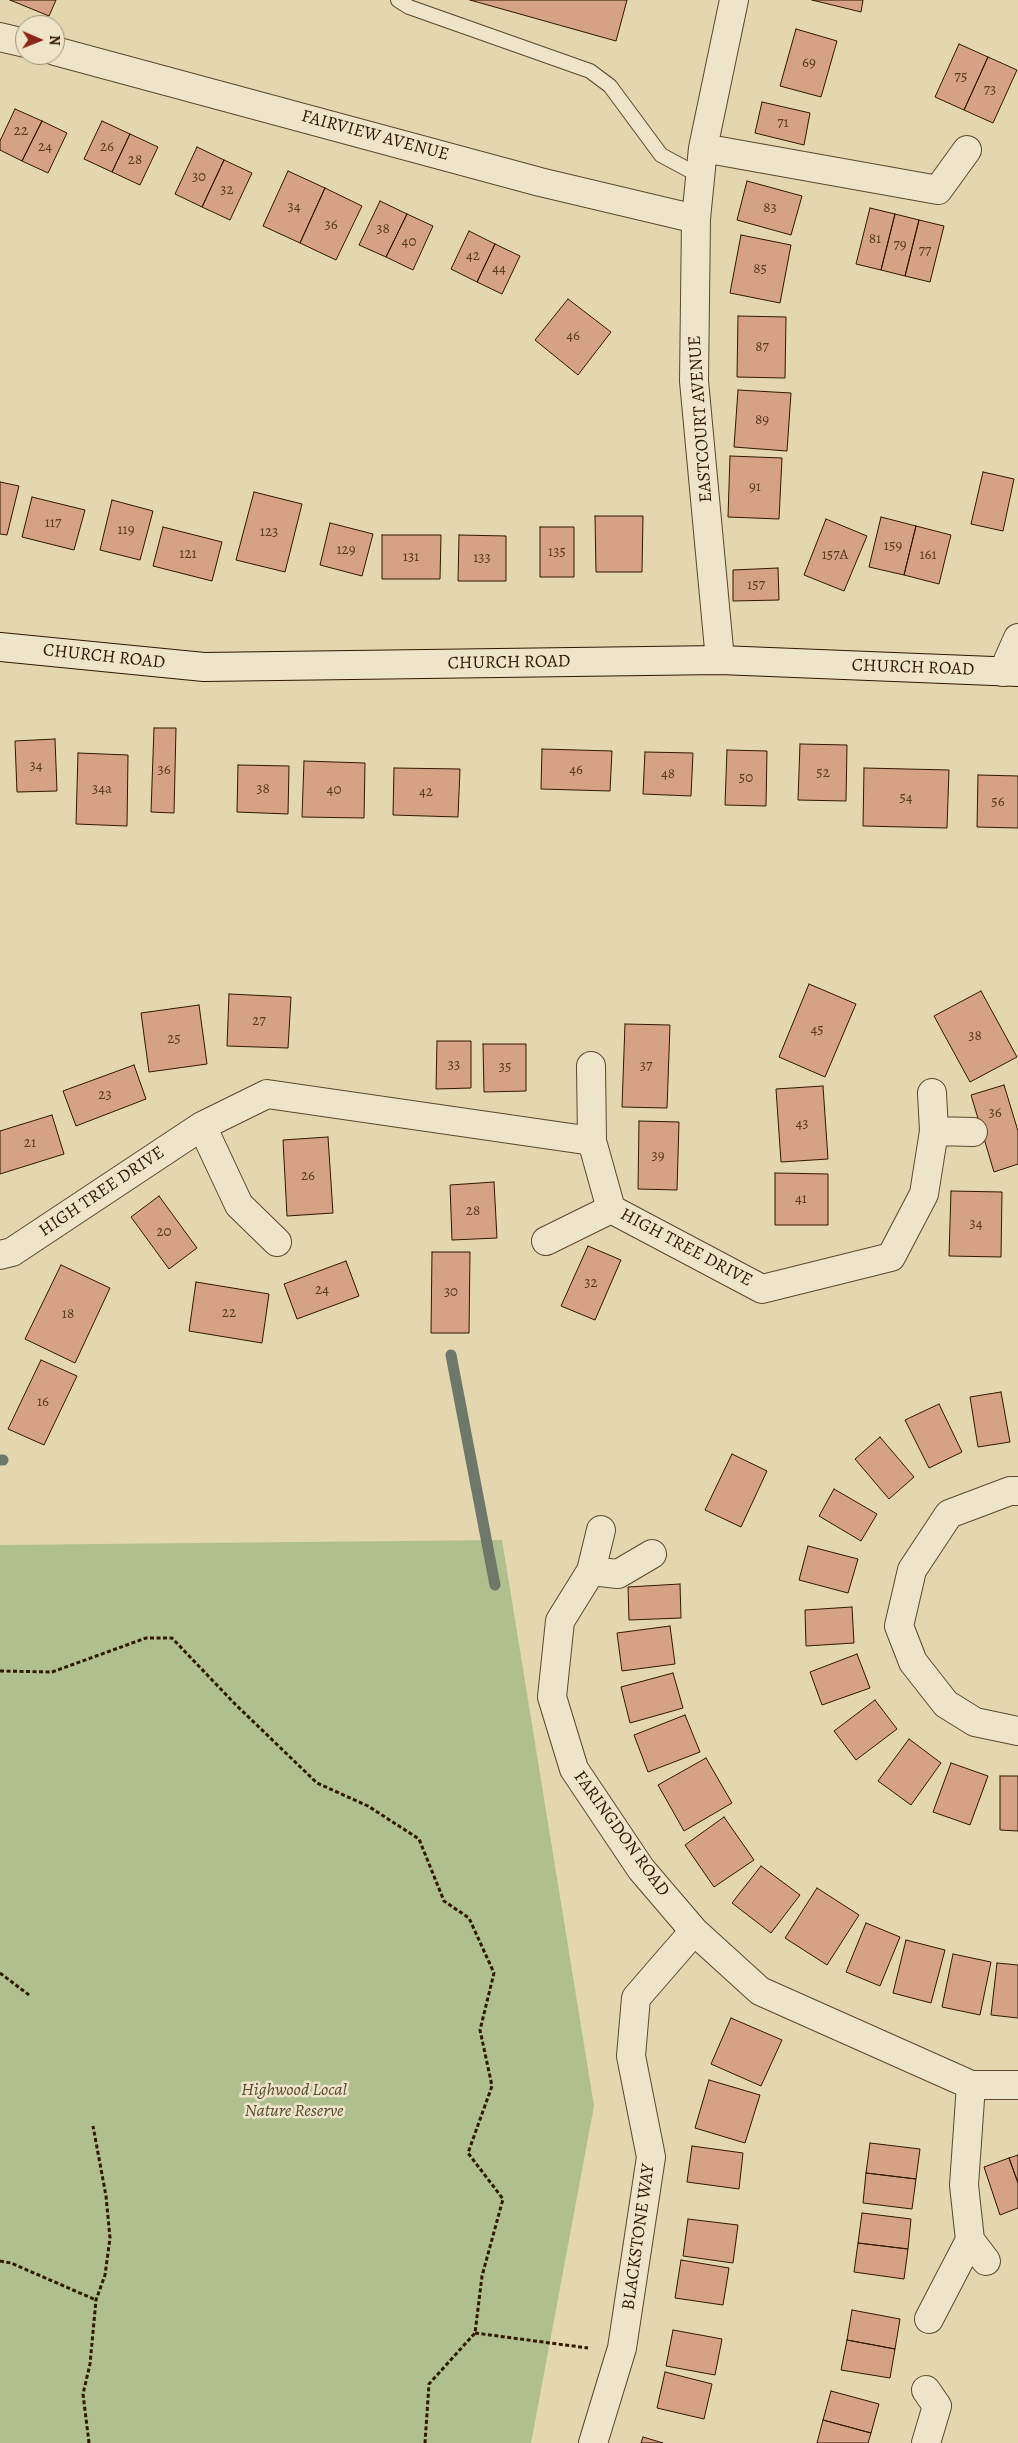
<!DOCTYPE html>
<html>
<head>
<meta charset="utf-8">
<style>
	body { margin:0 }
	#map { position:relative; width:1018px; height:2443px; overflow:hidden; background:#e4d6ae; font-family:Alegreya,serif }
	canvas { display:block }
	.north { position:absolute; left:15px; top:15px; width:50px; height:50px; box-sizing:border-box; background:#ede4ca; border:1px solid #a29279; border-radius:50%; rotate:91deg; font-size:14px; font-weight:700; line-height:20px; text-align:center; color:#311700 }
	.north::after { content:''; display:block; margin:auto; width:18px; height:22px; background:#8f2418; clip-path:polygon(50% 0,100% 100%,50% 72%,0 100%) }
</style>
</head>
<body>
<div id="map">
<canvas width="1018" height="2443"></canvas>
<div class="north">N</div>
</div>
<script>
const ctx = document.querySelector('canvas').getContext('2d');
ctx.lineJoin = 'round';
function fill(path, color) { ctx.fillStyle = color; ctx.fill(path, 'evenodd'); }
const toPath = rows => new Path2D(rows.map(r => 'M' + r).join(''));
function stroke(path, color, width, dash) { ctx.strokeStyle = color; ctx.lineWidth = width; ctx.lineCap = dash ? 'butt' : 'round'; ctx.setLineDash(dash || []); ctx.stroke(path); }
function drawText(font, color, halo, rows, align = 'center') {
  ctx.font = font + ' Alegreya,serif'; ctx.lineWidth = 5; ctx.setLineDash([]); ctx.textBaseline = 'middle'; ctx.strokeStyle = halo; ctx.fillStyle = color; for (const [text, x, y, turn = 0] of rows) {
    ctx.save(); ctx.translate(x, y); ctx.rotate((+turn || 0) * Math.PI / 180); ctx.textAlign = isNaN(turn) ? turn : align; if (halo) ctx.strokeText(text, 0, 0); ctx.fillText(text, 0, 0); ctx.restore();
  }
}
const green = toPath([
	[502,1540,594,2106,531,2443,0,2443,0,1545]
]);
const stream = toPath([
	[451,1355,495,1585],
	[0,1460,3,1460]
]);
const building = toPath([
	[10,0,56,0,49,16,10,0],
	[470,0,627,0,616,41,470,0],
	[812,0,863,0,861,12,812,0],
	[796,29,837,41,821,97,780,86,796,29],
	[959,44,988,57,964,110,935,97,959,44],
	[988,57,1017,70,993,123,964,110,988,57],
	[762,102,810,113,804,145,755,133,762,102],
	[15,109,42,121,22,161,0,150,0,141,15,109],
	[42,121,67,133,48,173,22,161,42,121],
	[102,121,130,134,112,172,84,159,102,121],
	[130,134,158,147,140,185,112,172,130,134],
	[197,147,224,160,202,207,175,194,197,147],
	[224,160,252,173,230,220,202,207,224,160],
	[288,171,325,188,300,243,263,226,288,171],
	[747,181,802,196,791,235,737,220,747,181],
	[325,188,362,206,336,260,300,243,325,188],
	[380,201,407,214,386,257,359,245,380,201],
	[870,208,895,214,881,270,856,264,870,208],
	[407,214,433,226,413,270,386,257,407,214],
	[895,214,919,220,905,276,881,270,895,214],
	[919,220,944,226,930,282,905,276,919,220],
	[469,231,495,244,477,282,451,269,469,231],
	[741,235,791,245,780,303,730,293,741,235],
	[495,244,520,256,502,294,477,282,495,244],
	[568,299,611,332,578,375,535,340,568,299],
	[738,316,786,317,785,378,737,377,738,316],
	[738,390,791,393,787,451,734,447,738,390],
	[730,456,782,458,779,519,728,517,730,456],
	[983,472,1014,479,1003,531,971,524,983,472],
	[0,482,19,486,7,535,0,534,0,482],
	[254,492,302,504,285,572,236,560,254,492],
	[32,497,85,510,74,550,22,537,32,497],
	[112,500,153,511,140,560,100,550,112,500],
	[595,516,643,516,642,572,596,572,595,516],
	[881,517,916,526,904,575,869,567,881,517],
	[826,519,867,536,844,591,804,575,826,519],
	[330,523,373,534,362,576,320,565,330,523],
	[916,526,951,535,939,584,904,575,916,526],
	[163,527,222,542,212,581,153,566,163,527],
	[540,527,574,527,574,577,540,577,540,527],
	[382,535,441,535,440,579,382,579,382,535],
	[459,535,506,536,506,581,458,581,459,535],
	[778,568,779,600,733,601,733,570,778,568],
	[154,728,176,728,174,813,151,812,154,728],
	[55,739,57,791,17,792,15,741,55,739],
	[800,744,847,745,846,801,798,800,800,744],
	[542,749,612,751,610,791,541,789,542,749],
	[727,750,767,751,766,806,725,805,727,750],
	[645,752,693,753,691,796,643,794,645,752],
	[78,753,128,755,127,826,76,824,78,753],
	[304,761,365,763,364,818,302,817,304,761],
	[238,765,289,766,288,814,237,812,238,765],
	[394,768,460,769,458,817,393,815,394,768],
	[864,768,949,770,947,828,863,826,864,768],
	[978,775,1018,776,1018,828,977,827,978,775],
	[809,984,856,1004,825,1077,779,1057,809,984],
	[981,991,1017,1057,970,1082,934,1016,981,991],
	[229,994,291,997,288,1048,227,1046,229,994],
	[199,1005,207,1064,149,1072,141,1013,199,1005],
	[625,1024,670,1025,667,1108,622,1107,625,1024],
	[437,1041,471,1041,471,1088,436,1089,437,1041],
	[483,1044,526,1044,526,1091,484,1092,483,1044],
	[134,1065,146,1099,76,1126,63,1091,134,1065],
	[1004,1085,1018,1131,1018,1164,994,1172,971,1095,1004,1085],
	[823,1086,828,1159,781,1162,776,1089,823,1086],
	[52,1115,64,1154,0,1174,0,1131,52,1115],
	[639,1121,679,1122,677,1190,638,1189,639,1121],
	[328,1137,333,1213,287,1216,283,1140,328,1137],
	[775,1173,828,1174,828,1225,775,1225,775,1173],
	[494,1182,497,1238,452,1240,450,1185,494,1182],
	[951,1191,1002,1192,1001,1257,949,1256,951,1191],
	[159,1196,197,1248,169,1269,131,1217,159,1196],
	[588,1246,621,1260,595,1320,561,1306,588,1246],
	[432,1252,470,1252,469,1333,431,1333,432,1252],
	[346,1261,359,1296,297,1319,284,1284,346,1261],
	[61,1265,110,1288,75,1363,25,1339,61,1265],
	[196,1282,269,1294,262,1343,189,1331,196,1282],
	[41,1360,77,1376,44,1445,8,1429,41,1360],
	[1001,1392,1010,1442,978,1447,970,1397,1001,1392],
	[939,1404,962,1452,929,1468,905,1420,939,1404],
	[880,1437,914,1477,889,1499,855,1459,880,1437],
	[732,1454,767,1471,741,1527,705,1510,732,1454],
	[834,1489,877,1514,861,1541,819,1516,834,1489],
	[808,1546,858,1559,848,1593,799,1580,808,1546],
	[680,1584,681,1618,629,1620,628,1587,680,1584],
	[852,1607,854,1643,806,1646,805,1610,852,1607],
	[670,1626,675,1664,622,1671,617,1633,670,1626],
	[857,1654,870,1688,822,1705,810,1672,857,1654],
	[673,1673,683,1708,630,1723,621,1687,673,1673],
	[875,1700,897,1729,856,1760,834,1731,875,1700],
	[685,1715,700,1752,648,1772,634,1735,685,1715],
	[909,1739,941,1763,911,1805,878,1781,909,1739],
	[706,1758,732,1803,684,1831,658,1785,706,1758],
	[951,1763,988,1776,970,1825,933,1812,951,1763],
	[1000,1776,1018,1776,1018,1831,1000,1830,1000,1776],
	[724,1817,754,1860,714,1887,685,1845,724,1817],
	[761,1866,800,1895,771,1933,732,1903,761,1866],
	[817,1888,859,1915,827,1965,785,1938,817,1888],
	[866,1923,900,1937,880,1986,846,1972,866,1923],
	[906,1940,945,1950,931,2003,893,1993,906,1940],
	[953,1954,991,1962,980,2015,942,2007,953,1954],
	[997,1963,1018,1965,1018,2018,991,2015,997,1963],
	[731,2018,782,2040,761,2086,711,2064,731,2018],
	[709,2080,760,2095,745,2143,695,2128,709,2080],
	[870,2143,920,2149,916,2179,866,2173,870,2143],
	[692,2146,743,2153,739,2189,687,2182,692,2146],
	[1018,2155,1018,2183,1009,2158,1018,2155],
	[1009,2158,1018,2183,1018,2208,1000,2215,984,2167,1009,2158],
	[866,2173,916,2179,912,2209,863,2203,866,2173],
	[862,2213,911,2219,908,2249,858,2243,862,2213],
	[688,2219,738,2225,733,2263,683,2256,688,2219],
	[858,2243,908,2249,904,2279,854,2272,858,2243],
	[681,2260,729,2268,723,2305,675,2298,681,2260],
	[852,2310,900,2319,895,2349,847,2340,852,2310],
	[673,2330,722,2339,715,2375,666,2366,673,2330],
	[847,2340,895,2349,890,2378,841,2370,847,2340],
	[665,2372,712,2384,704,2419,657,2408,665,2372],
	[831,2391,879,2404,871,2433,823,2420,831,2391],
	[823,2420,871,2433,868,2443,817,2443,823,2420],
	[643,2437,663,2443,641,2443,643,2437]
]);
const path = toPath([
	[0,1671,52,1672,146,1638,172,1638,235,1704,317,1783,368,1806,419,1839,444,1901,469,1918,494,1973,480,2030,492,2086,468,2153,503,2199,482,2276,475,2333,429,2384,425,2443],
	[0,1973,29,1995],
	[0,2261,11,2263,96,2300],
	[475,2333,588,2348],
	[89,2443,83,2394,90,2364,96,2300,105,2275,110,2238,106,2196,93,2126]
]);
const lane = toPath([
	[398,0,409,7,590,71,610,86,661,155,700,176]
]);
const street = toPath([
	[0,37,25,43],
	[55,51,540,182,696,219],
	[703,148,938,190,967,150],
	[720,660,694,381,696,219,703,148,734,0],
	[1003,672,1018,638],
	[591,1066,592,1141],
	[202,1126,239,1205,277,1242],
	[934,1131,973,1132],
	[546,1241,611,1209],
	[0,1255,12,1252,202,1126,267,1094,592,1141,611,1209,762,1289,891,1257,924,1194,934,1131,932,1093],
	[1018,1491,1010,1491,949,1514,912,1570,899,1626,913,1662,946,1704,975,1722,1018,1731],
	[652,1554,618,1574,591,1571,560,1621,552,1697,574,1769,641,1869,694,1931,760,1991,971,2085,1018,2085],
	[591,1571,601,1530],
	[971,2085,964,2185,970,2240,986,2261],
	[929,2319,970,2240],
	[593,2443,622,2348,651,2157,631,2056,636,1998,694,1931],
	[926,2443,937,2406,926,2390]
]);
const secondary = toPath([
	[0,647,204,667,720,660,1018,672]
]);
const numberNames = [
	["69",809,63],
	["75",961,77],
	["73",990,90],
	["71",783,123],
	["22",21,131],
	["24",45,147],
	["26",107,147],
	["28",135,160],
	["30",199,177],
	["32",227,190],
	["34",294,207],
	["83",770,208],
	["36",331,225],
	["38",383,229],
	["81",875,239],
	["40",409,242],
	["79",900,245],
	["77",925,251],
	["42",473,256],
	["44",499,269],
	["85",760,269],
	["46",573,336],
	["87",762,347],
	["89",762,420],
	["91",755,487],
	["117",53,523],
	["119",126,530],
	["123",269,532],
	["159",893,546],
	["129",346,550],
	["135",557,552],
	["121",188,554],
	["157A",835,555],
	["161",928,555],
	["131",411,557],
	["133",482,558],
	["157",756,585],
	["34",36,766],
	["36",164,770],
	["46",576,770],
	["52",823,773],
	["48",668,774],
	["50",746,778],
	["34a",102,789],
	["38",263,789],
	["40",334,790],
	["42",426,792],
	["54",906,798],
	["56",998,802],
	["27",259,1021],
	["45",817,1030],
	["38",975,1036],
	["25",174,1039],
	["33",454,1065],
	["37",646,1066],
	["35",505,1067],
	["23",105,1095],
	["36",995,1113],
	["43",802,1124],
	["21",30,1143],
	["39",658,1156],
	["26",308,1176],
	["41",801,1199],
	["28",473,1211],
	["34",976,1224],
	["20",164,1232],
	["32",591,1283],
	["24",322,1290],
	["30",451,1292],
	["22",229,1313],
	["18",68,1314],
	["16",43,1402]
];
const streetNames = [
	["FAIRVIEW AVENUE",375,136,15],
	["EASTCOURT AVENUE",701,419,-94],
	["CHURCH ROAD",104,657,6],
	["CHURCH ROAD",509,663,-1],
	["CHURCH ROAD",913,668,2],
	["HIGH TREE DRIVE",102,1192,-34],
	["HIGH TREE DRIVE",686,1248,28],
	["FARINGDON ROAD",621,1834,54],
	["BLACKSTONE WAY",639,2237,-82]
];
const parkNames = [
	["Highwood Local",294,2091],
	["Nature Reserve",294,2112]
];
fill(green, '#afbf8e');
stroke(stream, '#6e786a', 11);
fill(building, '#d5a285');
stroke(building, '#311700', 1);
stroke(lane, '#5e472c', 16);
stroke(street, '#5e472c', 30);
stroke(secondary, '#311700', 30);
stroke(path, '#311700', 3, [4, 2.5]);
stroke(lane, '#ede4ca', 14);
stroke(street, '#ede4ca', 28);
stroke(secondary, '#ede4ca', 28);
drawText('15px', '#5a3a21', null, numberNames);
drawText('18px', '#311700', '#ede4ca', streetNames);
drawText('italic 18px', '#57492b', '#ede4ca', parkNames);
</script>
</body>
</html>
